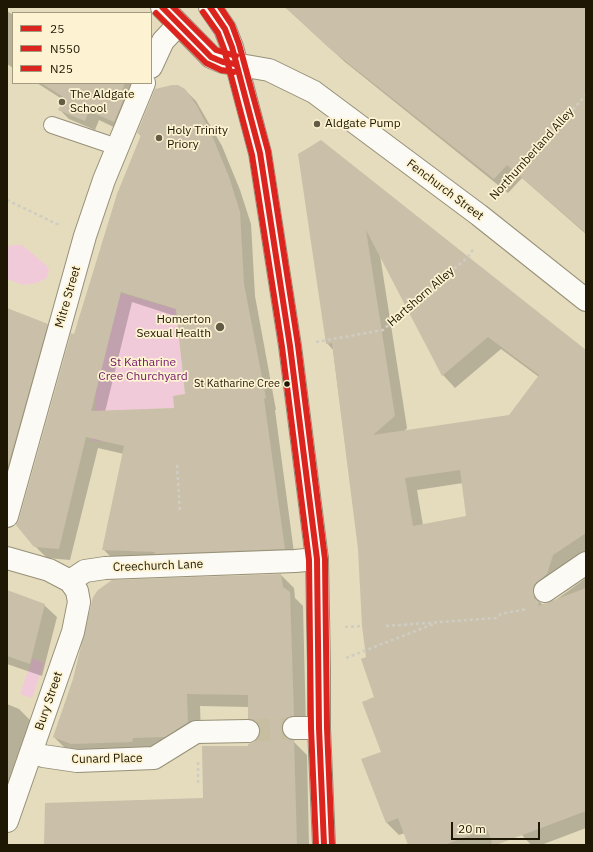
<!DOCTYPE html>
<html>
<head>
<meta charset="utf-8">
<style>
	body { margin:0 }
	#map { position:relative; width:593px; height:852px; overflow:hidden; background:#e5dcbe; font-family:"IBM Plex Sans",sans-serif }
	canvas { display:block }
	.frame { position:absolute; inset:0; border:8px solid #1d1703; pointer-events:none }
	.legend { position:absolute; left:12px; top:12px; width:140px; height:72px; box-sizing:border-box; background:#fdf3d2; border:1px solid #a39b7f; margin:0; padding:5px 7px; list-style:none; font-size:12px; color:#1d1703 }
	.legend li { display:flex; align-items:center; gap:8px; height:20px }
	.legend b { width:20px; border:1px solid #a39b7f }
	.scale { position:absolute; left:451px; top:822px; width:89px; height:18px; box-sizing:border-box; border:2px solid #1d1703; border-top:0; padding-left:5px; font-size:12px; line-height:14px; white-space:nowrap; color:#1d1703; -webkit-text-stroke:3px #fdf3d2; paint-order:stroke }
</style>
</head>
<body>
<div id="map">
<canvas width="593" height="852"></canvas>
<div class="frame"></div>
<ul class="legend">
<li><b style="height:5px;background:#dc241f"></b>25</li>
<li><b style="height:5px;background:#dc241f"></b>N550</li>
<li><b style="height:5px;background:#dc241f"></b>N25</li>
</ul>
<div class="scale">20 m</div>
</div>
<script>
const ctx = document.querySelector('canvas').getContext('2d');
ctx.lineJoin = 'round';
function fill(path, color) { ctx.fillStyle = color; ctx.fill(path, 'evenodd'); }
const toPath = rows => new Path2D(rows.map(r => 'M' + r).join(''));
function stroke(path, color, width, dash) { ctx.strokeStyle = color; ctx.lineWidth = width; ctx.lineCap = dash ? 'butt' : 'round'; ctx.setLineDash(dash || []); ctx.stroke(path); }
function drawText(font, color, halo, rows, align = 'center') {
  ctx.font = font + ' "IBM Plex Sans",sans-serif'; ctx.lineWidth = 3.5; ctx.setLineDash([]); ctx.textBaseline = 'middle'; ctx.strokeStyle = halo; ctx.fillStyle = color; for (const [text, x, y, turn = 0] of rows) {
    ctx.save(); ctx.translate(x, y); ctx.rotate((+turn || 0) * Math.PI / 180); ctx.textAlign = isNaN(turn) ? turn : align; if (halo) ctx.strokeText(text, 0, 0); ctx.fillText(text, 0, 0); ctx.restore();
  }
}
const green = toPath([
	[12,245,22,245,46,265,49,270,47,278,37,283,24,285,7,279,7,247],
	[120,293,176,309,185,394,173,396,174,408,103,411,101,441,92,441,96,390],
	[33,658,44,663,32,698,20,694]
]);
const shadow = toPath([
	[285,7,586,7,586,234,522,178,508,193,345,62],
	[7,11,13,15,13,68,7,64],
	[37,83,139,83,124,132,99,120,95,130,69,119,59,109,65,101],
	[184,89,196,101,222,146,240,190,251,224,255,296,276,410,275,410,295,560,115,561,104,550,124,454,98,448,70,560,47,558,35,546,20,520,75,335,141,136,138,133],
	[132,302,178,317,186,395,175,409,105,412],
	[299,155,586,352,586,554,521,597,532,594,542,604,546,604,553,602,586,578,586,828,541,845,531,845,522,835,509,837,488,845,409,845,405,833,399,835,387,823,382,752,376,697,367,657,360,560,333,350,327,343],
	[380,255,443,375,455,388,501,349,539,377,510,416,404,432,407,428],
	[463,483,467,517,423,525,417,490],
	[7,309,47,325,61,339,7,511],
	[281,575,294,588,295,598,303,606,306,728,296,734,294,742,307,755,309,845,46,845,204,799,249,747,260,738,262,731,249,718,249,707,200,706,201,735,145,755,67,750,54,737],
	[7,591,44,605,57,617,42,676,7,664],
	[7,704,19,709,32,722,7,812]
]);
const building = toPath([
	[285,7,586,7,586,233,507,165,494,179,329,48],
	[41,83,125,83,119,97,125,96,114,122,89,111,85,121,58,110,65,98],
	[172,85,178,85,185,89,197,106,211,133,229,177,240,212,244,284,266,398,264,399,285,549,153,554,156,552,102,550,124,446,86,437,59,549,34,547,16,525,19,519,71,333,74,334,117,194,141,135,137,133,155,89],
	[121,292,176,309,185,394,173,396,174,408,91,411],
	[321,140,586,350,586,533,553,555,547,574,534,585,533,592,534,598,539,602,538,606,586,588,586,811,496,845,493,845,487,829,444,845,408,845,398,818,386,823,361,759,381,752,362,702,374,697,361,659,366,657,362,626,358,549,332,343,326,344,298,154],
	[366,230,442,376,488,337,539,375,509,415,373,435,395,416],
	[460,470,466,516,413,526,405,478],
	[7,308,48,324,7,469],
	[281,574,283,587,290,592,294,716,288,717,283,721,282,728,283,734,287,739,294,740,297,845,44,845,45,803,203,798,202,746,248,746,248,744,254,742,259,737,260,731,258,724,254,720,248,719,248,695,187,694,188,722,165,737,133,738,132,742,71,744,53,737,73,679,93,597,98,590,112,580],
	[7,590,45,604,30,664,7,656]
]);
const pedestrianTunnel = toPath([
	[248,731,294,728]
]);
const path = toPath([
	[496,194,586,95],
	[7,200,61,226],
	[406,298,411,304],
	[316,342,383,330,407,308,468,257,474,248],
	[177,465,180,512],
	[386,626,496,618,501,614,527,609],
	[345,627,362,626],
	[346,658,436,623],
	[198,762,198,783]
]);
const service = toPath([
	[52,125,117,147]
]);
const pedestrian = toPath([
	[294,728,319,728],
	[32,752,43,756,77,761,154,758,196,732,248,731]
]);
const minor = toPath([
	[151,67,163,41,178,25],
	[7,516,85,236,104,180,144,83],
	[7,558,49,570,70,581],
	[70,581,85,571,105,568,295,561,317,559],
	[545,591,586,563],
	[7,821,73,632,79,602,77,591,70,581]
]);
const tertiary = toPath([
	[162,7,211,57,223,62,269,70,314,92,479,215,586,300],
	[210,7,225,29,232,47,260,153,290,346,317,559,319,669,319,728,324,845]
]);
const bus1 = toPath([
	[162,7,211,57,223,62,235,64],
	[210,7,225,29,232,47,260,153,290,346,317,559,319,728,324,845]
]);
const bus2 = toPath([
	[203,12,218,33,224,49,252,155,282,347,309,560,311,728,316,845],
	[156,13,206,63,221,70,234,72]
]);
const bus3 = toPath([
	[173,7,216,50,236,56],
	[220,7,232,25,239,44,268,151,298,345,325,559,327,728,332,845]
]);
const markers = [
	[62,102,4,"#635c44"],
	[317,124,4,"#635c44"],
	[159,138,4,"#635c44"],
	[220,327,5,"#635c44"],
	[287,384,3.5,"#1d1703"]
];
const busNames = [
	["St Katharine Cree",280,384]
];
const poiNames = [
	["The Aldgate",70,95],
	["School",70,109],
	["Aldgate Pump",325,124],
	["Holy Trinity",167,131],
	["Priory",167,145],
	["Homerton",211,320,"right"],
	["Sexual Health",211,334,"right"]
];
const streetNames = [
	["Northumberland Alley",532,154,-48],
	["Fenchurch Street",445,190,37],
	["Mitre Street",68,297,-74],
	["Hartshorn Alley",421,297,-41],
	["Creechurch Lane",158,566,-2],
	["Bury Street",49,701,-71],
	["Cunard Place",107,759,-1]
];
const parkNames = [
	["St Katharine",143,363],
	["Cree Churchyard",143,377]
];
fill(green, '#f1cad9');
fill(shadow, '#0003');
fill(building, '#cabfa9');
stroke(pedestrianTunnel, '#c7bea2', 22, [22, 11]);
stroke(service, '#979078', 18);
stroke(pedestrian, '#979078', 24);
stroke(minor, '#979078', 24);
stroke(tertiary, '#979078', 24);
stroke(path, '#cfccc2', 2.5, [3, 3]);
stroke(service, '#fbfaf5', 16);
stroke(pedestrian, '#fbfaf5', 22);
stroke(minor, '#fbfaf5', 22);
stroke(tertiary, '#fbfaf5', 22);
stroke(bus1, '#dc241f', 6);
stroke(bus2, '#dc241f', 6);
stroke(bus3, '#dc241f', 6);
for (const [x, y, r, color] of markers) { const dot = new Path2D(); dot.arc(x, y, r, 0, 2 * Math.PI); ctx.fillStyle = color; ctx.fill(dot); stroke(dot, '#fdf3d2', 1.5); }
drawText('11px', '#1d1703', '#fdf3d2', busNames, 'right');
drawText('12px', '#1d1703', '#fdf3d2', poiNames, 'left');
drawText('12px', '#1d1703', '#fdf3d2', streetNames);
drawText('12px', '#731369', '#fdf3d2', parkNames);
</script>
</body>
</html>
